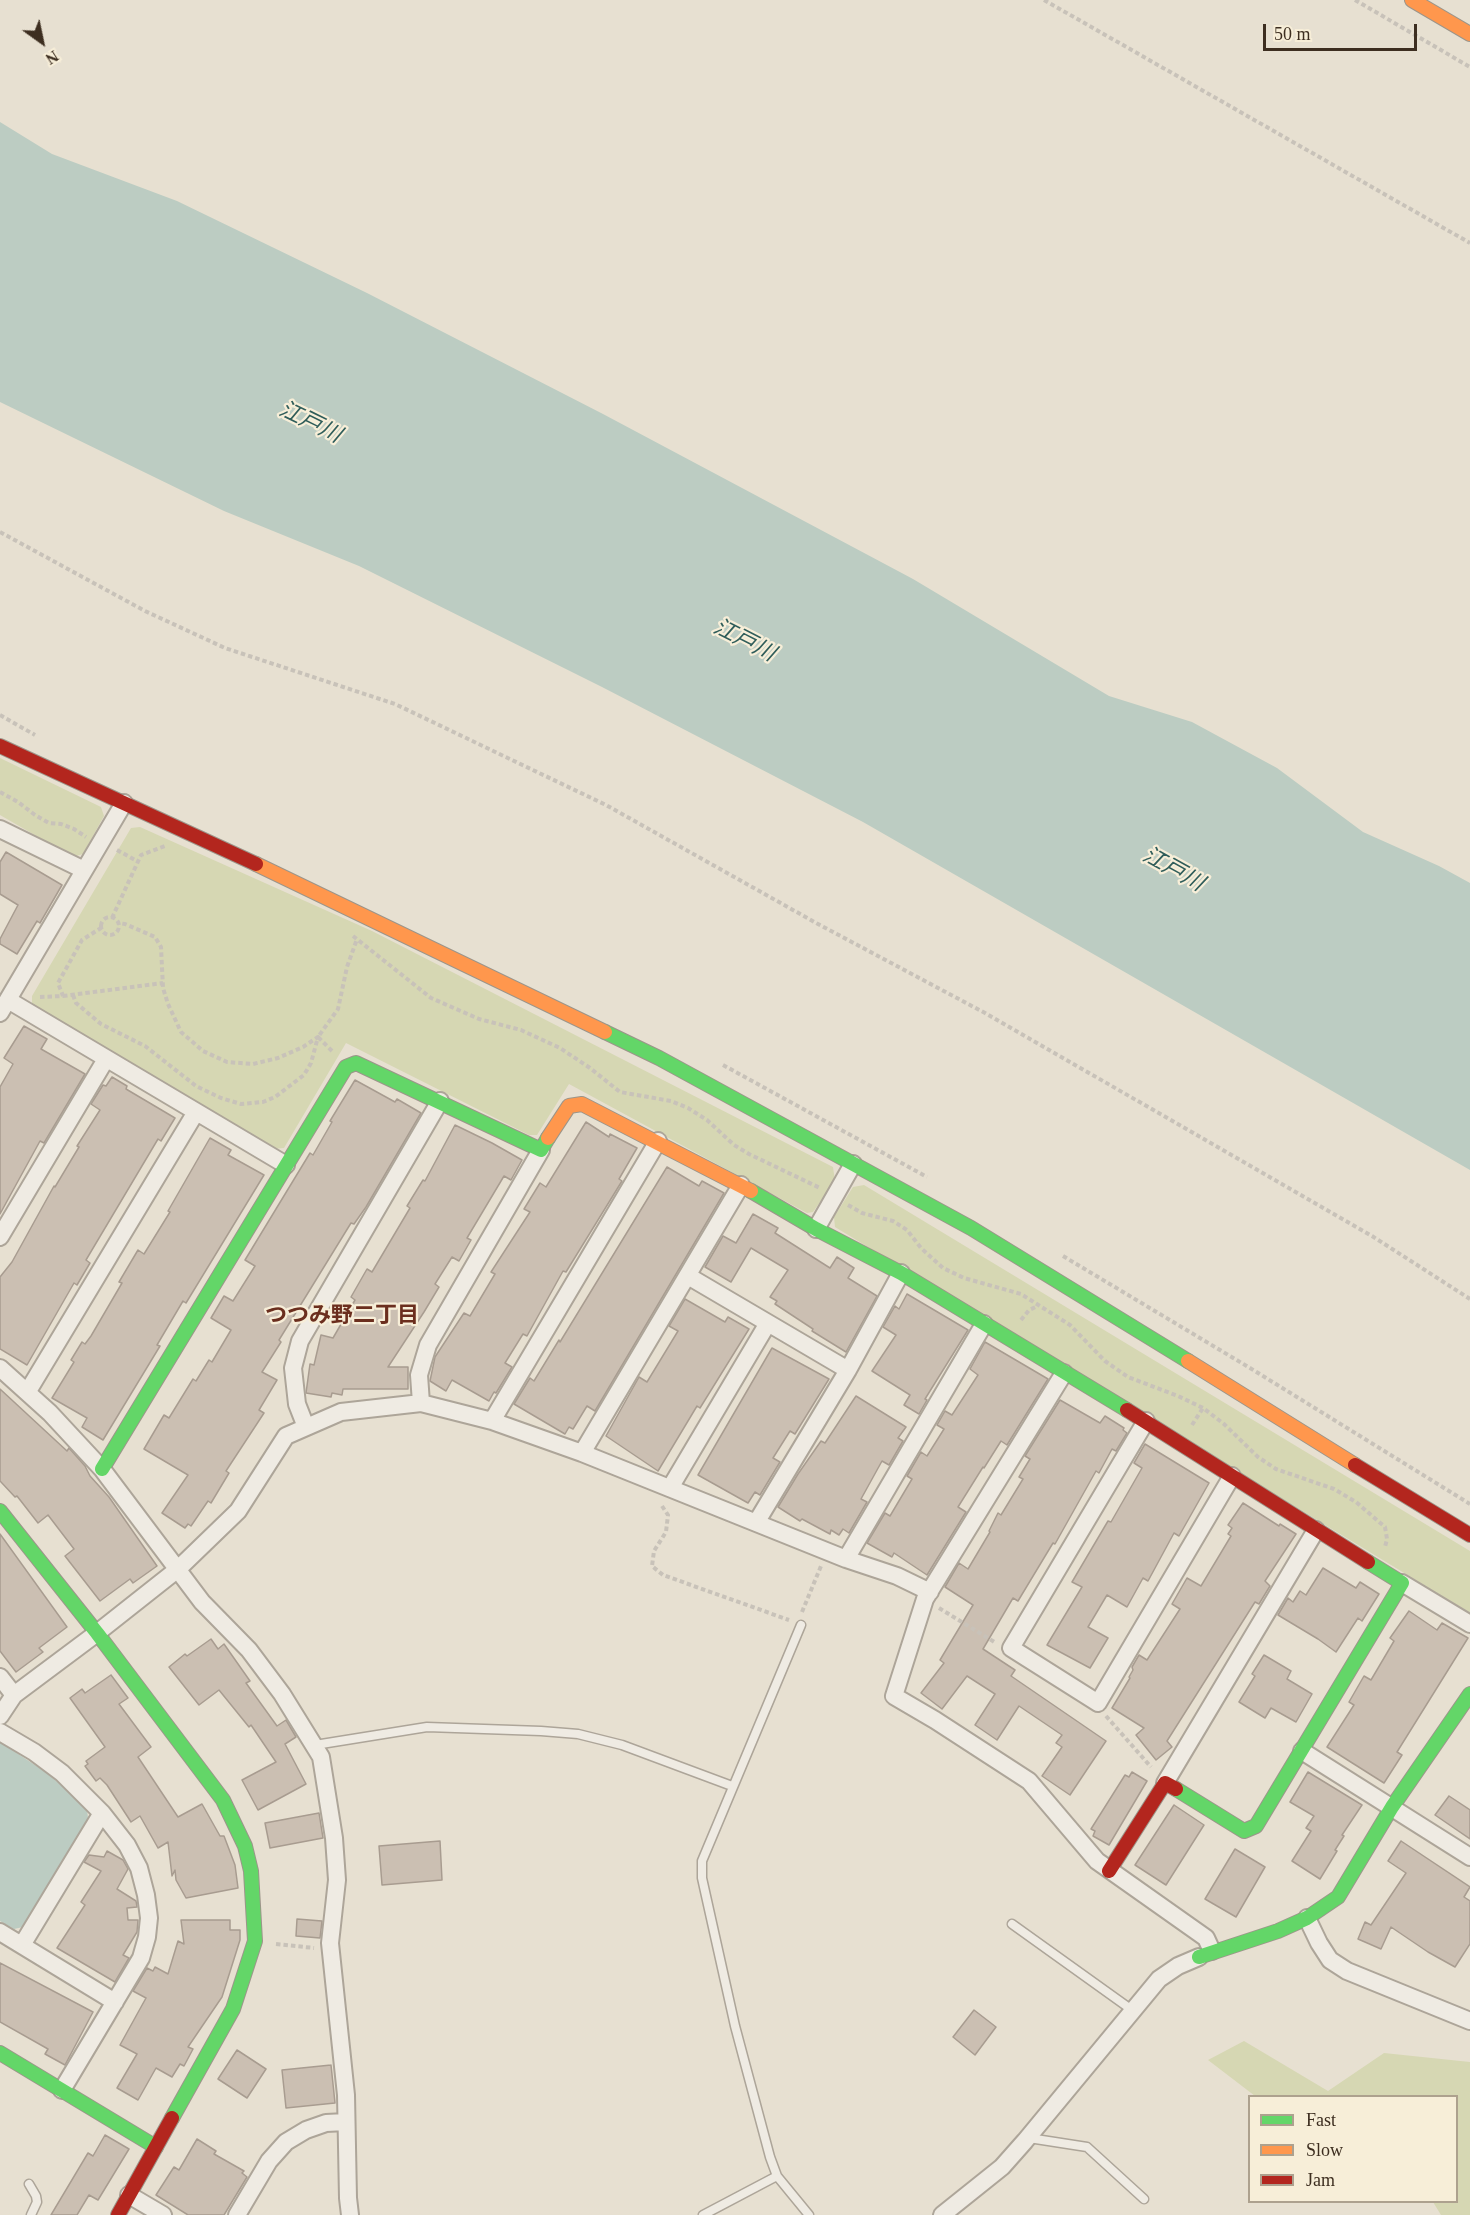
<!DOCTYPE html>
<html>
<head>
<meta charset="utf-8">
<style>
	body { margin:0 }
	#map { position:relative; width:1470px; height:2215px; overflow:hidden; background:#e7e0d1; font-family:"Times New Roman",serif }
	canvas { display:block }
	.legend { position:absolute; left:1248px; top:2095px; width:210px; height:108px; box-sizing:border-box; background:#f7eed8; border:2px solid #ada18e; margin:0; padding:8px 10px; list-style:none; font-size:18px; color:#3d2e20 }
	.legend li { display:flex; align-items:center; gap:12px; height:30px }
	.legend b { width:30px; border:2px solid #ada18e }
	.north { position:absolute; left:12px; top:12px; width:60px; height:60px; -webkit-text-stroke:4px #f7eed8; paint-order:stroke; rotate:147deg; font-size:16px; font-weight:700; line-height:24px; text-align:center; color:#3d2e20 }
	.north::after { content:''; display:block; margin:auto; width:21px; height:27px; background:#3d2e20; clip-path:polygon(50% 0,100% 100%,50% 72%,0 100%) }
	.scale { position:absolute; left:1263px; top:24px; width:154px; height:27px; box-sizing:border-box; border:3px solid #3d2e20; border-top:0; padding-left:8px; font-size:18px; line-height:21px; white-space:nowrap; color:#3d2e20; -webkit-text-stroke:4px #f7eed8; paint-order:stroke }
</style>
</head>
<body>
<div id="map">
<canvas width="1470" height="2215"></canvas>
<ul class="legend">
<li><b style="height:8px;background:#63d668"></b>Fast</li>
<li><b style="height:8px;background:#ff974d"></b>Slow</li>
<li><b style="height:8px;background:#b3261e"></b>Jam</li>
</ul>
<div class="north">N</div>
<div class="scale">50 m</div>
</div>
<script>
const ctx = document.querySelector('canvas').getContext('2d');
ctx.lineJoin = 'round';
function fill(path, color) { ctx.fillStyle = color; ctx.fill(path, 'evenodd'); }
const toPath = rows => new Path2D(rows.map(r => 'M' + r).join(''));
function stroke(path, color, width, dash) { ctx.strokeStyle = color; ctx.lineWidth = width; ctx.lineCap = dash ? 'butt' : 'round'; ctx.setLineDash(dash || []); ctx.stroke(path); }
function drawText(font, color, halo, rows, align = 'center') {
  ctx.font = font + ' "Times New Roman","Noto Sans JP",serif'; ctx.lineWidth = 4.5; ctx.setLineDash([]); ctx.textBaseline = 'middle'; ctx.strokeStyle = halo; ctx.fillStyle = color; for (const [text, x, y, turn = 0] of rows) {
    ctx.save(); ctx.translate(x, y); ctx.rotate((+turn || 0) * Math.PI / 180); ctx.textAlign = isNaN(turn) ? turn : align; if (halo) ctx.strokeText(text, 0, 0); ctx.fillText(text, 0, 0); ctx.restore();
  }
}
const green = toPath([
	[0,758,101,807,104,816,83,854,73,857,0,815],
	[140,827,372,931,833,1167,835,1181,813,1212,807,1213,569,1084,537,1135,529,1135,346,1043,284,1148,272,1149,32,1005,32,996,131,828],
	[864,1185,1470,1551,1470,1613,835,1227,834,1217,853,1187],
	[1244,2041,1328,2091,1384,2053,1470,2062,1470,2215,1441,2215,1433,2202,1456,2202,1456,2096,1255,2096,1208,2060]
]);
const water = toPath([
	[0,122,52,154,177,201,367,293,603,414,913,579,1109,696,1192,722,1277,768,1363,832,1439,866,1470,883,1470,1170,863,822,602,687,359,566,224,511,0,402],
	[0,1742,47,1773,71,1794,87,1809,88,1818,23,1927,14,1929,0,1921]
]);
const building = toPath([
	[6,852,62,885,40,923,37,921,17,954,0,944,0,939,18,905,0,894,0,862,6,852],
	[24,1026,47,1039,41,1049,85,1074,44,1143,40,1141,0,1214,0,1087,13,1064,4,1058,24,1026],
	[112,1077,127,1086,126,1089,175,1118,161,1141,158,1139,86,1260,90,1263,77,1285,74,1283,27,1365,0,1349,0,1277,12,1262,54,1186,55,1187,79,1147,77,1146,100,1110,91,1104,103,1085,106,1086,112,1077],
	[355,1080,395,1102,397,1099,421,1113,366,1207,354,1224,351,1223,279,1340,281,1342,262,1372,277,1380,259,1410,264,1413,226,1471,229,1473,211,1503,208,1501,191,1526,188,1524,185,1528,162,1513,188,1475,144,1449,164,1415,169,1418,193,1379,196,1381,209,1360,212,1362,231,1330,211,1318,224,1296,233,1301,255,1266,245,1260,310,1153,313,1155,332,1122,330,1121,355,1080],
	[586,1122,609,1137,610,1134,637,1148,619,1179,622,1181,566,1272,563,1271,527,1336,523,1334,505,1363,512,1367,496,1393,494,1392,489,1401,452,1380,446,1391,430,1381,435,1357,464,1313,470,1316,495,1274,491,1272,530,1212,524,1209,540,1183,546,1187,586,1122],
	[455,1125,492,1143,522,1160,511,1180,504,1176,467,1238,471,1240,459,1261,452,1257,435,1284,439,1287,424,1312,388,1367,408,1367,408,1389,343,1389,342,1395,332,1393,331,1397,306,1393,310,1364,314,1365,321,1335,333,1338,355,1300,351,1297,367,1269,372,1272,410,1208,407,1206,423,1180,425,1181,455,1125],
	[210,1138,231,1150,228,1155,264,1175,186,1303,183,1301,157,1345,160,1346,103,1440,82,1427,87,1418,52,1398,74,1362,71,1360,82,1342,85,1344,91,1336,122,1283,119,1282,138,1250,144,1254,170,1212,168,1211,210,1138],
	[667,1167,699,1186,702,1181,724,1193,595,1411,587,1406,573,1429,569,1427,565,1434,514,1404,530,1378,534,1381,559,1340,560,1342,667,1167],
	[753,1214,778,1228,775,1233,830,1268,837,1257,854,1268,848,1278,877,1296,846,1352,812,1331,813,1329,775,1304,777,1301,770,1297,788,1270,751,1248,731,1282,705,1267,723,1236,736,1243,753,1214],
	[907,1294,968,1330,925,1399,927,1400,919,1414,904,1405,910,1395,872,1371,896,1335,883,1327,895,1306,899,1309,907,1294],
	[685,1299,725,1322,728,1317,749,1329,700,1408,697,1406,658,1471,606,1436,639,1377,647,1382,678,1331,669,1326,685,1299],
	[985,1342,1048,1379,1007,1445,1001,1441,984,1468,983,1467,958,1507,966,1512,927,1575,894,1553,892,1557,867,1543,885,1513,890,1516,912,1479,907,1476,921,1452,927,1456,944,1429,937,1425,945,1411,952,1415,978,1375,970,1369,985,1342],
	[772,1348,829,1379,795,1434,790,1431,773,1458,780,1462,760,1495,755,1492,748,1503,698,1475,772,1348],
	[0,1389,67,1451,69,1448,85,1466,90,1476,109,1497,157,1566,133,1583,130,1579,100,1601,65,1556,74,1549,48,1515,38,1523,17,1496,15,1497,0,1481,0,1389],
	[856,1396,906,1427,898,1438,903,1441,889,1465,882,1461,861,1499,867,1502,849,1533,843,1529,839,1535,831,1530,830,1534,802,1519,800,1521,778,1507,798,1474,821,1441,825,1443,856,1396],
	[1060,1400,1100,1423,1105,1416,1124,1428,1123,1430,1127,1433,1116,1451,1112,1449,1099,1473,1096,1471,1055,1544,1053,1543,1018,1601,1013,1598,983,1649,1015,1670,1011,1676,1106,1741,1070,1795,1042,1776,1062,1747,1056,1743,1062,1735,1019,1706,997,1740,975,1725,995,1694,967,1676,942,1709,921,1693,944,1663,940,1660,973,1605,945,1587,959,1563,968,1569,990,1532,989,1531,998,1513,1001,1515,1023,1479,1019,1477,1030,1459,1025,1456,1060,1400],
	[1145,1444,1209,1483,1179,1536,1174,1533,1148,1581,1143,1578,1127,1607,1107,1595,1088,1627,1108,1638,1090,1668,1047,1645,1082,1587,1072,1582,1108,1521,1111,1522,1142,1468,1134,1463,1145,1444],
	[1243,1503,1279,1526,1280,1524,1296,1534,1265,1581,1270,1586,1259,1604,1255,1602,1167,1741,1172,1747,1156,1760,1136,1735,1144,1728,1112,1708,1130,1678,1129,1677,1133,1670,1132,1667,1139,1655,1147,1660,1180,1609,1172,1604,1187,1578,1201,1586,1231,1536,1228,1534,1232,1528,1228,1525,1243,1503],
	[0,1534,67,1627,39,1648,43,1652,16,1672,0,1651,0,1534],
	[1323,1568,1356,1588,1360,1582,1379,1594,1362,1621,1358,1618,1336,1652,1318,1639,1278,1615,1288,1598,1293,1602,1300,1591,1306,1595,1323,1568],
	[1409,1611,1437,1630,1442,1623,1468,1638,1397,1752,1402,1755,1384,1783,1327,1747,1354,1705,1349,1702,1364,1676,1371,1680,1394,1641,1390,1638,1409,1611],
	[211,1639,218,1649,224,1644,250,1681,246,1683,277,1726,286,1720,296,1737,285,1744,306,1784,258,1810,242,1780,276,1762,251,1725,249,1727,219,1690,199,1705,169,1667,185,1654,187,1656,211,1639],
	[1264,1655,1291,1671,1287,1679,1312,1694,1296,1722,1271,1708,1265,1718,1239,1702,1255,1676,1252,1674,1264,1655],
	[111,1675,128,1698,119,1704,151,1747,138,1757,178,1817,202,1804,220,1836,224,1836,235,1865,238,1888,186,1898,176,1880,175,1870,172,1876,168,1842,158,1848,140,1816,131,1822,107,1785,100,1778,96,1781,85,1766,88,1764,86,1761,105,1747,70,1698,82,1689,85,1693,111,1675],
	[1132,1772,1147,1781,1109,1845,1093,1836,1095,1831,1091,1829,1125,1775,1129,1777,1132,1772],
	[1308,1772,1362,1805,1342,1835,1344,1836,1335,1850,1337,1851,1320,1879,1292,1861,1311,1831,1306,1828,1314,1816,1290,1802,1308,1772],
	[1449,1796,1470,1810,1470,1839,1435,1815,1449,1796],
	[1174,1805,1204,1825,1166,1885,1135,1865,1174,1805],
	[319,1813,323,1838,270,1848,265,1823,319,1813],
	[440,1841,442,1880,382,1885,379,1846,440,1841],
	[1401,1841,1470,1887,1464,1897,1470,1901,1470,1944,1455,1967,1428,1952,1391,1927,1381,1949,1358,1939,1365,1922,1371,1925,1406,1873,1388,1861,1401,1841],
	[1235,1849,1265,1867,1236,1917,1205,1899,1235,1849],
	[107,1851,123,1860,128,1869,117,1889,136,1901,137,1907,127,1908,128,1920,138,1920,137,1932,123,1955,129,1958,115,1982,57,1948,85,1905,81,1902,101,1871,84,1862,89,1855,104,1857,107,1851],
	[297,1919,322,1921,320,1938,296,1936,297,1919],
	[181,1920,230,1920,230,1930,240,1930,240,1940,222,1997,188,2047,193,2049,184,2066,180,2064,172,2077,156,2068,138,2100,117,2088,137,2054,120,2045,146,1998,133,1991,147,1968,153,1971,155,1967,168,1974,178,1941,184,1944,181,1920],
	[0,1963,93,2012,65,2065,45,2054,48,2049,0,2022,0,1963],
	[974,2010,996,2027,975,2055,953,2037,974,2010],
	[237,2050,266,2069,247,2098,218,2079,237,2050],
	[331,2065,335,2103,286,2108,282,2070,331,2065],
	[105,2135,129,2149,98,2200,89,2195,77,2215,51,2215,88,2153,93,2156,105,2135],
	[197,2139,216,2151,214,2154,244,2171,242,2173,247,2177,224,2215,188,2215,156,2195,174,2167,179,2170,197,2139]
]);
const path = toPath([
	[1044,0,1470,243],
	[1355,0,1470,67],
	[0,532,145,611,225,648,395,704,606,805,818,924,985,1013,1372,1236,1470,1299],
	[0,715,35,735],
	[0,792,18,802,35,815,49,823,61,824,74,829,86,837],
	[117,850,137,861],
	'101 926a9 9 0 1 1 18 0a9 9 0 1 1-18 0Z',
	[112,918,141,855,165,846],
	[353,936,431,998,479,1019,521,1030,560,1048,590,1068,620,1092,671,1101,688,1108,707,1120,734,1145,749,1154,820,1188],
	[73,995,76,1003,101,1024,145,1046,196,1086,221,1098,241,1104,263,1102,275,1097,304,1075,311,1063,318,1037,303,1047,278,1058,253,1064,227,1062,203,1051,181,1032,168,1004,163,988,161,947,155,937,125,924,118,923],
	[63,996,163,983],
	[40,997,63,996,58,983,82,940,101,928],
	[332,1051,318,1037,338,1009,347,967,357,939],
	[723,1065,927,1177],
	[848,1205,862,1213,893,1221,907,1230,921,1248,943,1268,964,1278,1021,1294,1070,1325,1105,1361,1128,1377,1178,1396,1203,1408,1224,1424,1258,1457,1276,1469,1334,1489,1356,1502,1385,1527,1387,1539,1385,1547],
	[1063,1256,1250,1368,1470,1504],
	[1021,1320,1029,1310,1038,1306],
	[1192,1425,1203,1408],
	[662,1506,668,1515,666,1532,654,1551,652,1566,663,1575,789,1620],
	[939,1608,996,1643],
	[802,1612,821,1566],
	[1106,1716,1151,1767],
	[276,1944,314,1948]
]);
const lane = toPath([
	[801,1625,702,1861,702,1878,735,2026,770,2157,777,2176,809,2215],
	[315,1745,427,1727,541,1731,578,1734,622,1745,732,1786],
	[1012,1924,1132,2010],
	[1029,2138,1087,2147,1144,2199],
	[29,2184,36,2196,37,2202,31,2215],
	[703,2215,777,2176]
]);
const street = toPath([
	[0,829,84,870],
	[8,1000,286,1165],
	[0,1013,124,803],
	[816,1229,853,1164],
	[0,1237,106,1059],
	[688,1276,848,1370],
	[0,1368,50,1413,102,1469,202,1602,249,1650,282,1694,321,1757,334,1838,337,1880,330,1943,346,2095,348,2198,350,2215],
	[1064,1373,925,1599,894,1696,935,1720,1029,1781,1097,1861,1206,1938,1212,1951],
	[28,1391,196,1112],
	[421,1403,419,1375,428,1345,541,1150],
	[492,1421,658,1141],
	[1146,1421,1011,1648,1098,1703,1232,1476],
	[306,1427,297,1404,293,1368,300,1341,440,1101],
	[582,1453,741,1185],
	[670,1488,768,1323],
	[756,1523,848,1370,901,1273],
	[846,1559,984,1324],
	[1402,1583,1470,1624],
	[0,1677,14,1695],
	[0,1716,14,1695,97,1633,178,1569,238,1511,286,1436,341,1412,421,1403,492,1421,582,1453,846,1559,897,1576,930,1592],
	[0,1732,34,1752,62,1773,102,1813,127,1845,139,1868,146,1895,149,1918,147,1937,141,1958,62,2090],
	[1302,1751,1470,1857],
	[1165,1783,1316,1530],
	[1307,1918,1319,1943,1330,1960,1347,1971,1470,2021],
	[0,1932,115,2002],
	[22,1945,102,1813],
	[129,2195,163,2215],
	[237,2215,269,2161,286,2142,306,2130,326,2123,346,2122],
	[942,2215,1002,2167,1025,2141,1159,1979,1178,1966,1199,1957]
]);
const fast = toPath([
	[605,1032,659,1058,971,1228,1188,1361],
	[751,1191,816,1229,901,1273,1127,1410],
	[102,1469,346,1067,356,1063,541,1150,548,1138],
	[0,1511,97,1633,223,1800,245,1846,251,1871,255,1941,233,2009,172,2118],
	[1176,1789,1244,1831,1256,1826,1402,1583,1368,1562],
	[1199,1957,1278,1931,1307,1918,1338,1897,1392,1807,1470,1694],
	[0,2053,156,2147]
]);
const slow = toPath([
	[1412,0,1470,34],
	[256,864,605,1032],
	[548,1138,569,1106,582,1104,751,1191],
	[1188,1361,1355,1465]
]);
const jam = toPath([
	[0,746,256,864],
	[1127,1410,1368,1562],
	[1355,1465,1470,1535],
	[1109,1871,1165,1783,1176,1789],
	[118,2215,172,2118]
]);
const waterNames = [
	["江戸川",310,423,26],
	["江戸川",744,641,27],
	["江戸川",1173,870,29]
];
const neighbourhoodNames = [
	["つつみ野二丁目",342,1316]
];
fill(green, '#d6d7b3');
fill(water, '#bcccc2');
fill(building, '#cbbfb2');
stroke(building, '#a89c90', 1.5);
stroke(lane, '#ada599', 11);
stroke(street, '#ada599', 20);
stroke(fast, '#9c958a', 16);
stroke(slow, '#9c958a', 16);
stroke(jam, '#9c958a', 16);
stroke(path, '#c8c2b9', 4, [4.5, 3]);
stroke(lane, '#efebe3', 8);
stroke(street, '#efebe3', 16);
stroke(fast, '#63d668', 14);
stroke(slow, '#ff974d', 14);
stroke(jam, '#b3261e', 14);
drawText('italic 22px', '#2f5d5a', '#f7eed8', waterNames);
drawText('bold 22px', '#6b2e1e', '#f7eed8', neighbourhoodNames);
</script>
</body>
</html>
